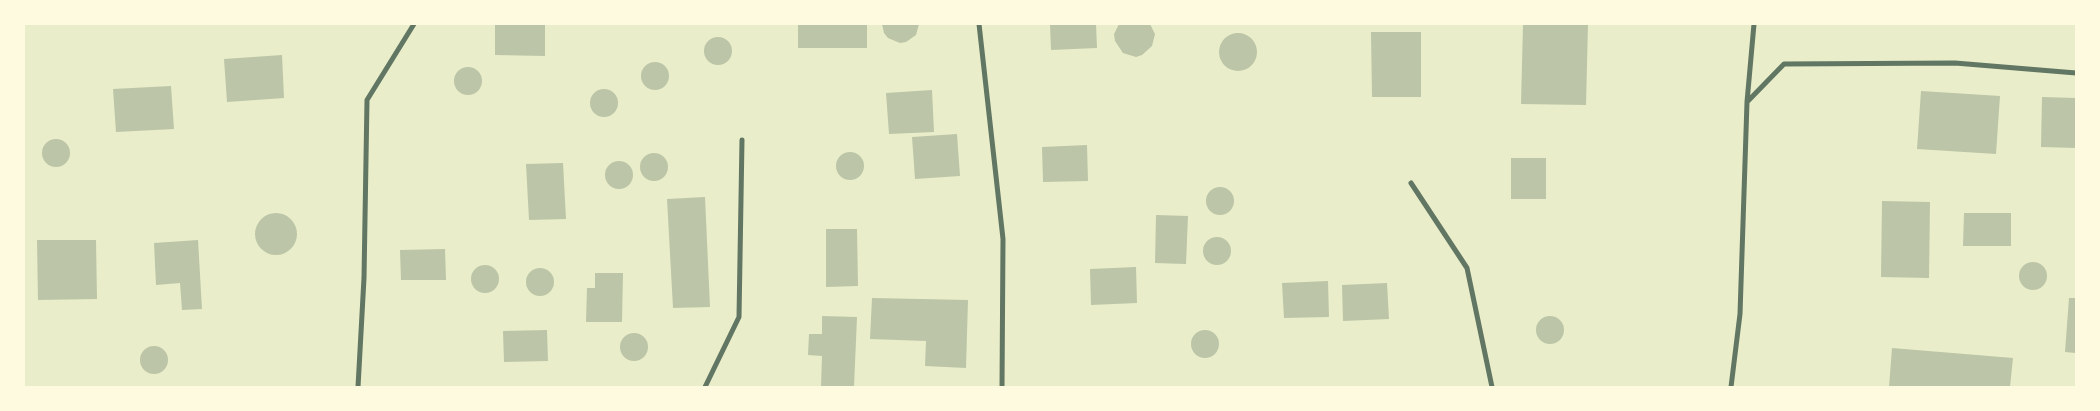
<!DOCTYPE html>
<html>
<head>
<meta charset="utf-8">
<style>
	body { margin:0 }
	#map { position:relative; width:2100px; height:411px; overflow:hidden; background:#e9edc9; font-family:"DM Sans",sans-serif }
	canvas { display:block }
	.frame { position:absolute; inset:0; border:25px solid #fefae0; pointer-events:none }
</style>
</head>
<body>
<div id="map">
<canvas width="2100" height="411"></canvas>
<div class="frame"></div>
</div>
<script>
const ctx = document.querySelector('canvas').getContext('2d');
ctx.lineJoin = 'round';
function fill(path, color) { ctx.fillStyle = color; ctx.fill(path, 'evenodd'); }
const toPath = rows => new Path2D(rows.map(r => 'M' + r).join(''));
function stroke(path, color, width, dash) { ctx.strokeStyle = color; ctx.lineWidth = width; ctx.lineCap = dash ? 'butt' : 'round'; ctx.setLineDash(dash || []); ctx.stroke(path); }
const building = toPath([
	[798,24,867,24,867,48,798,48],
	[882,24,919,24,916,35,906,42,900,43,888,38,884,33],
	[1050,24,1096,24,1097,48,1051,50],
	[1119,24,1150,24,1155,34,1152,46,1142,55,1136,57,1123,53,1115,41,1114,34],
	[1523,24,1588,24,1586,105,1521,104],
	[495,25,545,25,545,56,495,55],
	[1371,32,1421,32,1421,97,1372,97],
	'1219 52a19 19 0 1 1 38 0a19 19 0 1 1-38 0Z',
	'704 51a14 14 0 1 1 28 0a14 14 0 1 1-28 0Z',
	[282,55,284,98,227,102,224,59],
	'641 76a14 14 0 1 1 28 0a14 14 0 1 1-28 0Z',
	'454 81a14 14 0 1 1 28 0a14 14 0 1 1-28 0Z',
	[171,86,174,129,116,132,113,89],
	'590 103a14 14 0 1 1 28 0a14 14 0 1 1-28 0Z',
	[932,90,934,132,889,134,886,93],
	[1921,91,2000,96,1996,154,1917,149],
	[2042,97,2076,98,2076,148,2041,147],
	[957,134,960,176,915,179,912,137],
	'42 153a14 14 0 1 1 28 0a14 14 0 1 1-28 0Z',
	[1087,145,1088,181,1043,182,1042,147],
	'836 166a14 14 0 1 1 28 0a14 14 0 1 1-28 0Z',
	'640 167a14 14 0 1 1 28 0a14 14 0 1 1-28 0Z',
	[1511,158,1546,158,1546,199,1511,199],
	'605 175a14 14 0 1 1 28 0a14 14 0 1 1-28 0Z',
	[563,163,566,219,529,220,526,164],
	'1206 201a14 14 0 1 1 28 0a14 14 0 1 1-28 0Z',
	[705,197,710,307,673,308,667,199],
	[1882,201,1930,202,1929,278,1881,277],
	'255 234a21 21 0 1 1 42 0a21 21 0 1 1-42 0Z',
	[1964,213,2011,213,2011,246,1963,246],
	[1156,215,1188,216,1186,264,1155,263],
	[826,229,857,229,858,286,826,287],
	'1203 251a14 14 0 1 1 28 0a14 14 0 1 1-28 0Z',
	[37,240,96,240,97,299,38,300],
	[198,240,202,309,182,310,180,283,156,285,154,243],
	[445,249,446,280,401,280,400,250],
	'2019 276a14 14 0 1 1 28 0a14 14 0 1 1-28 0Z',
	'471 279a14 14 0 1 1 28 0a14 14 0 1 1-28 0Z',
	[1136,267,1137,303,1091,305,1090,269],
	'526 282a14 14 0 1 1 28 0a14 14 0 1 1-28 0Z',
	[595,273,623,273,622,322,586,322,587,288,595,288],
	[1328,281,1329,317,1284,318,1282,283],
	[1387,283,1389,319,1343,321,1342,285],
	[872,298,968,300,966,368,925,366,926,341,870,339],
	[2069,298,2076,298,2076,353,2065,352],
	[822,316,857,317,854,387,821,387,822,356,808,355,809,334,822,334],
	'1536 330a14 14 0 1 1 28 0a14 14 0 1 1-28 0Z',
	[547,330,548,361,504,362,503,331],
	'1191 344a14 14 0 1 1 28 0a14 14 0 1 1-28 0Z',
	'620 347a14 14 0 1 1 28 0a14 14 0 1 1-28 0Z',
	'140 360a14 14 0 1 1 28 0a14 14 0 1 1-28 0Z',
	[1892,348,2013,358,2010,387,1889,387]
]);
const minor = toPath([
	[979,24,1003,239,1002,387],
	[1747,102,1784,64,1955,63,2076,73],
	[1411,183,1467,268,1492,387],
	[358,387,364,278,367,100,414,24],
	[705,387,739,317,742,140],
	[1731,387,1740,314,1747,102,1754,24]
]);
fill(building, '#bcc5a7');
stroke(minor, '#617663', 5);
</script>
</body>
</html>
